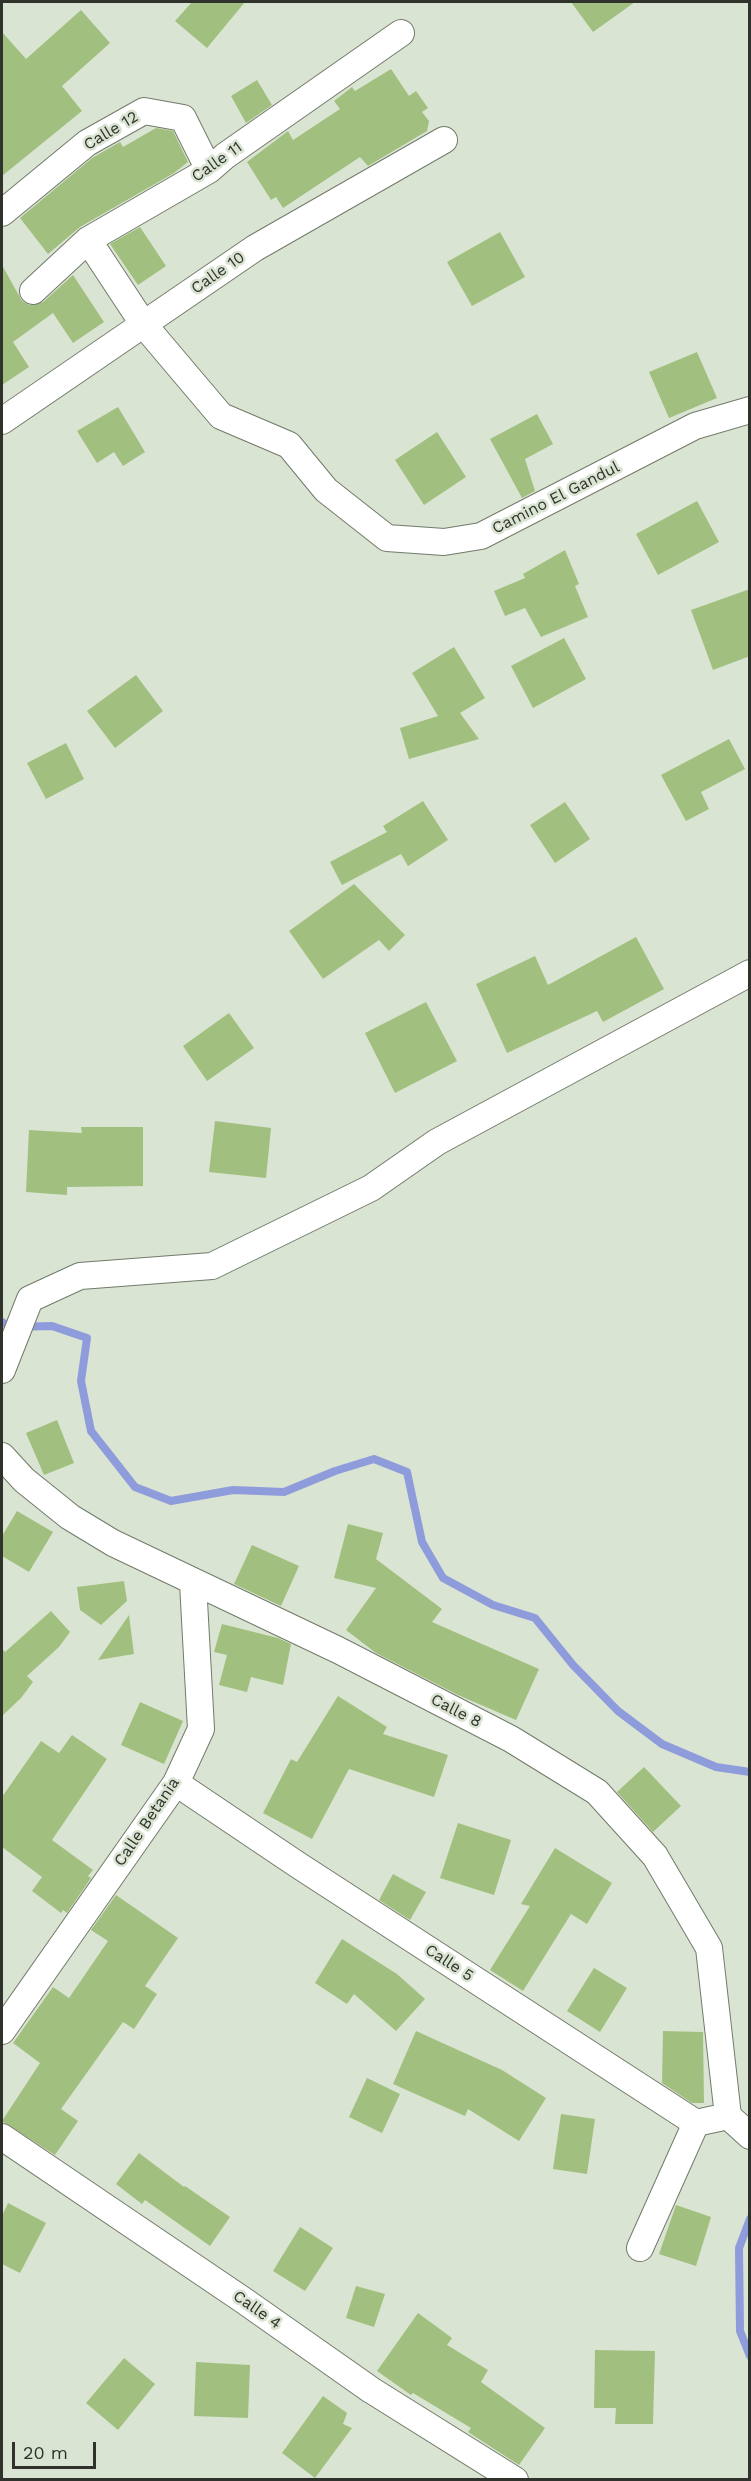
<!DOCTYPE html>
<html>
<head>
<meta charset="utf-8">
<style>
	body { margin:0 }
	#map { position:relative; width:751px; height:2481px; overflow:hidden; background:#dae4d2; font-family:"Work Sans",sans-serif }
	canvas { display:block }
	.frame { position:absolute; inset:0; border:3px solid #2f332c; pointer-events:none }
	.scale { position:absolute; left:12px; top:2442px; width:84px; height:27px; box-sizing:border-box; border:3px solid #2f332c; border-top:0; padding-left:8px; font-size:18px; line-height:21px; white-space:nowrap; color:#2f332c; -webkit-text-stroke:4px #dae4d2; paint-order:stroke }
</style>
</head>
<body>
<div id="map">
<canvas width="751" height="2481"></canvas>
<div class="frame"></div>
<div class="scale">20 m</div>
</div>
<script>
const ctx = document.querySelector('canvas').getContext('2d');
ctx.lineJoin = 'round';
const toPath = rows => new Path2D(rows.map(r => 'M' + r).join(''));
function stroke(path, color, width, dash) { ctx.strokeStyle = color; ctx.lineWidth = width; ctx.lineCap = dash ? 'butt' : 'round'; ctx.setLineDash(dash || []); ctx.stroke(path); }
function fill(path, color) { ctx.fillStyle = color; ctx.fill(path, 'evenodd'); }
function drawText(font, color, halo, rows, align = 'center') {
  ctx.font = font + ' "Work Sans",sans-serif'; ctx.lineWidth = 5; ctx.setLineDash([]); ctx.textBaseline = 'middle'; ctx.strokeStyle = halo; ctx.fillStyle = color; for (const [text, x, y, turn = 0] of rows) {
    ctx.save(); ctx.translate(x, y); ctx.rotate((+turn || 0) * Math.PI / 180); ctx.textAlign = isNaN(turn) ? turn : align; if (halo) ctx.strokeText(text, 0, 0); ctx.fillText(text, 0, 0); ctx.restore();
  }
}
const stream = toPath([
	[2,1322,11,1327,52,1326,87,1338,81,1381,91,1431,135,1487,171,1501,233,1490,284,1492,335,1471,374,1459,407,1472,422,1542,443,1578,493,1605,535,1618,573,1665,618,1711,662,1744,716,1767,750,1772],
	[750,2219,739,2248,740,2331,750,2356]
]);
const building = toPath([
	[192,2,245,2,207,48,175,21],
	[571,2,635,2,593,32],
	[81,10,110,43,62,86,82,111,2,176,2,32,26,59],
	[391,69,409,96,416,91,428,108,422,112,429,121,427,131,368,166,360,157,283,208,276,197,271,200,247,162,288,131,293,140,340,109,334,101,352,87,355,91],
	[257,80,272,105,246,123,231,96],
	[156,128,173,131,188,162,174,173,80,227,48,254,20,218,92,158,120,142,123,147],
	[140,227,166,266,138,285,110,244],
	[500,232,525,277,472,306,447,262],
	[2,265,22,301,29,305,43,302,73,275,104,322,73,343,53,313,13,342,29,367,2,385],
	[697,352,717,398,669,418,649,372],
	[118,407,145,452,123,466,114,452,97,463,77,431],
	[537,414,553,444,525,459,535,491,522,498,490,439],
	[437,432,466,477,424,505,395,460],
	[697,501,719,542,658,575,636,534],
	[565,550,579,584,575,586,588,617,541,637,525,608,505,616,494,591,525,578,523,574],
	[750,589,750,656,713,670,691,610],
	[564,638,586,679,533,708,511,666],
	[454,647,485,698,460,713,479,739,409,759,400,728,438,716,412,673],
	[136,675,163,711,115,748,87,711],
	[729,739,745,769,701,792,709,809,686,821,661,775],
	[66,743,84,779,46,799,27,763],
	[423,801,448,840,408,866,401,854,342,885,330,862,387,832,383,826],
	[565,802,590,839,555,863,530,825],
	[354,884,405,935,389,951,379,940,323,979,289,931],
	[636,937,664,989,603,1022,597,1011,507,1053,476,984,535,956,548,985],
	[426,1002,457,1061,395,1093,365,1033],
	[229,1013,254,1048,207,1081,183,1046],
	[215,1121,271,1128,266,1178,209,1172],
	[81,1127,143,1127,143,1186,67,1187,67,1195,26,1192,29,1130,82,1133],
	[57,1420,74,1463,44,1475,26,1433],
	[17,1511,53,1532,29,1572,2,1556,2,1536],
	[348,1524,383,1533,376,1559,442,1609,432,1622,539,1669,516,1720,458,1695,376,1653,346,1630,376,1588,334,1578],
	[252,1545,299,1566,281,1606,234,1584],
	[124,1581,127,1601,101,1625,80,1610,77,1587],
	[51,1611,70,1632,59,1647,27,1676,33,1682,21,1698,2,1716,2,1648,5,1652],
	[129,1615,134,1654,98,1660],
	[222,1624,278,1638,291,1644,283,1685,251,1677,247,1692,219,1685,227,1655,214,1652],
	[338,1696,387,1727,383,1734,448,1755,434,1797,349,1769,312,1839,263,1813,291,1759,297,1762],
	[140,1702,183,1721,164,1764,121,1745],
	[72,1735,107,1759,52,1840,93,1870,88,1876,91,1878,67,1913,63,1910,61,1913,32,1891,42,1877,2,1847,2,1797,41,1741,59,1753],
	[644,1767,681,1806,653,1832,617,1792],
	[458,1823,511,1840,494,1895,440,1878],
	[555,1848,612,1883,587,1924,571,1914,523,1991,490,1970,530,1906,521,1904],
	[393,1874,426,1892,410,1920,379,1900],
	[116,1895,178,1938,145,1986,157,1994,134,2029,123,2022,61,2109,78,2121,55,2155,2,2121,40,2063,13,2043,53,1987,69,1998,108,1941,91,1930],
	[342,1939,397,1974,425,1999,396,2031,354,1994,347,2004,315,1983],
	[594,1968,627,1988,600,2032,567,2011],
	[416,2031,502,2070,546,2098,519,2141,468,2109,465,2116,393,2084],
	[663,2031,703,2032,704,2103,692,2103,662,2083],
	[367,2078,400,2094,382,2133,349,2117],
	[561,2114,595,2119,587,2174,553,2169],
	[139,2153,184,2187,185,2186,230,2217,210,2246,145,2200,142,2204,116,2184],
	[8,2203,46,2223,20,2273,2,2264,2,2216],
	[676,2205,711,2217,696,2266,659,2254],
	[300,2227,333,2248,305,2291,273,2271],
	[356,2286,385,2294,374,2327,346,2318],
	[418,2313,452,2338,447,2345,488,2370,481,2382,545,2428,519,2465,468,2432,471,2428,413,2393,411,2395,377,2371],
	[595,2350,655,2351,653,2424,615,2424,616,2408,594,2408],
	[124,2358,155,2384,118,2430,86,2403],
	[196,2362,250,2365,248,2418,194,2416],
	[323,2396,347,2413,343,2424,352,2428,315,2478,282,2453]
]);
const minor = toPath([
	[2,213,87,143,144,111,183,118,209,170],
	[88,240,144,325,221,416,289,445,326,490,387,538,444,542,481,536,695,426,750,410],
	[33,291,88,240,209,170,225,156,401,33],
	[2,421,255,248,444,140],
	[2,1370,30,1299,80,1276,212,1266,371,1188,437,1142,750,973],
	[2,1456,24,1480,70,1517,113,1543,338,1650,511,1739,597,1792,655,1856,709,1948,728,2116],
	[176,1783,298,1865,696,2123,728,2116],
	[2,2031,176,1783,201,1729,193,1583],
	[728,2116,750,2136],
	[2,2137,243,2300,371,2390,515,2480],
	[640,2248,696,2123]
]);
const streetNames = [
	["Calle 12",111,131,-31],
	["Calle 11",217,162,-35],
	["Calle 10",218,273,-35],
	["Camino El Gandul",556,498,-27],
	["Calle 8",456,1711,27],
	["Calle Betania",147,1822,-56],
	["Calle 5",449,1963,33],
	["Calle 4",257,2310,35]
];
stroke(stream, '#8f9cdc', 8);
fill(building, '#a1c07f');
stroke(minor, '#727a6a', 28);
stroke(minor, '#fff', 26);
drawText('16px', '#2f332c', '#dae4d2', streetNames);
</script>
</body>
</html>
